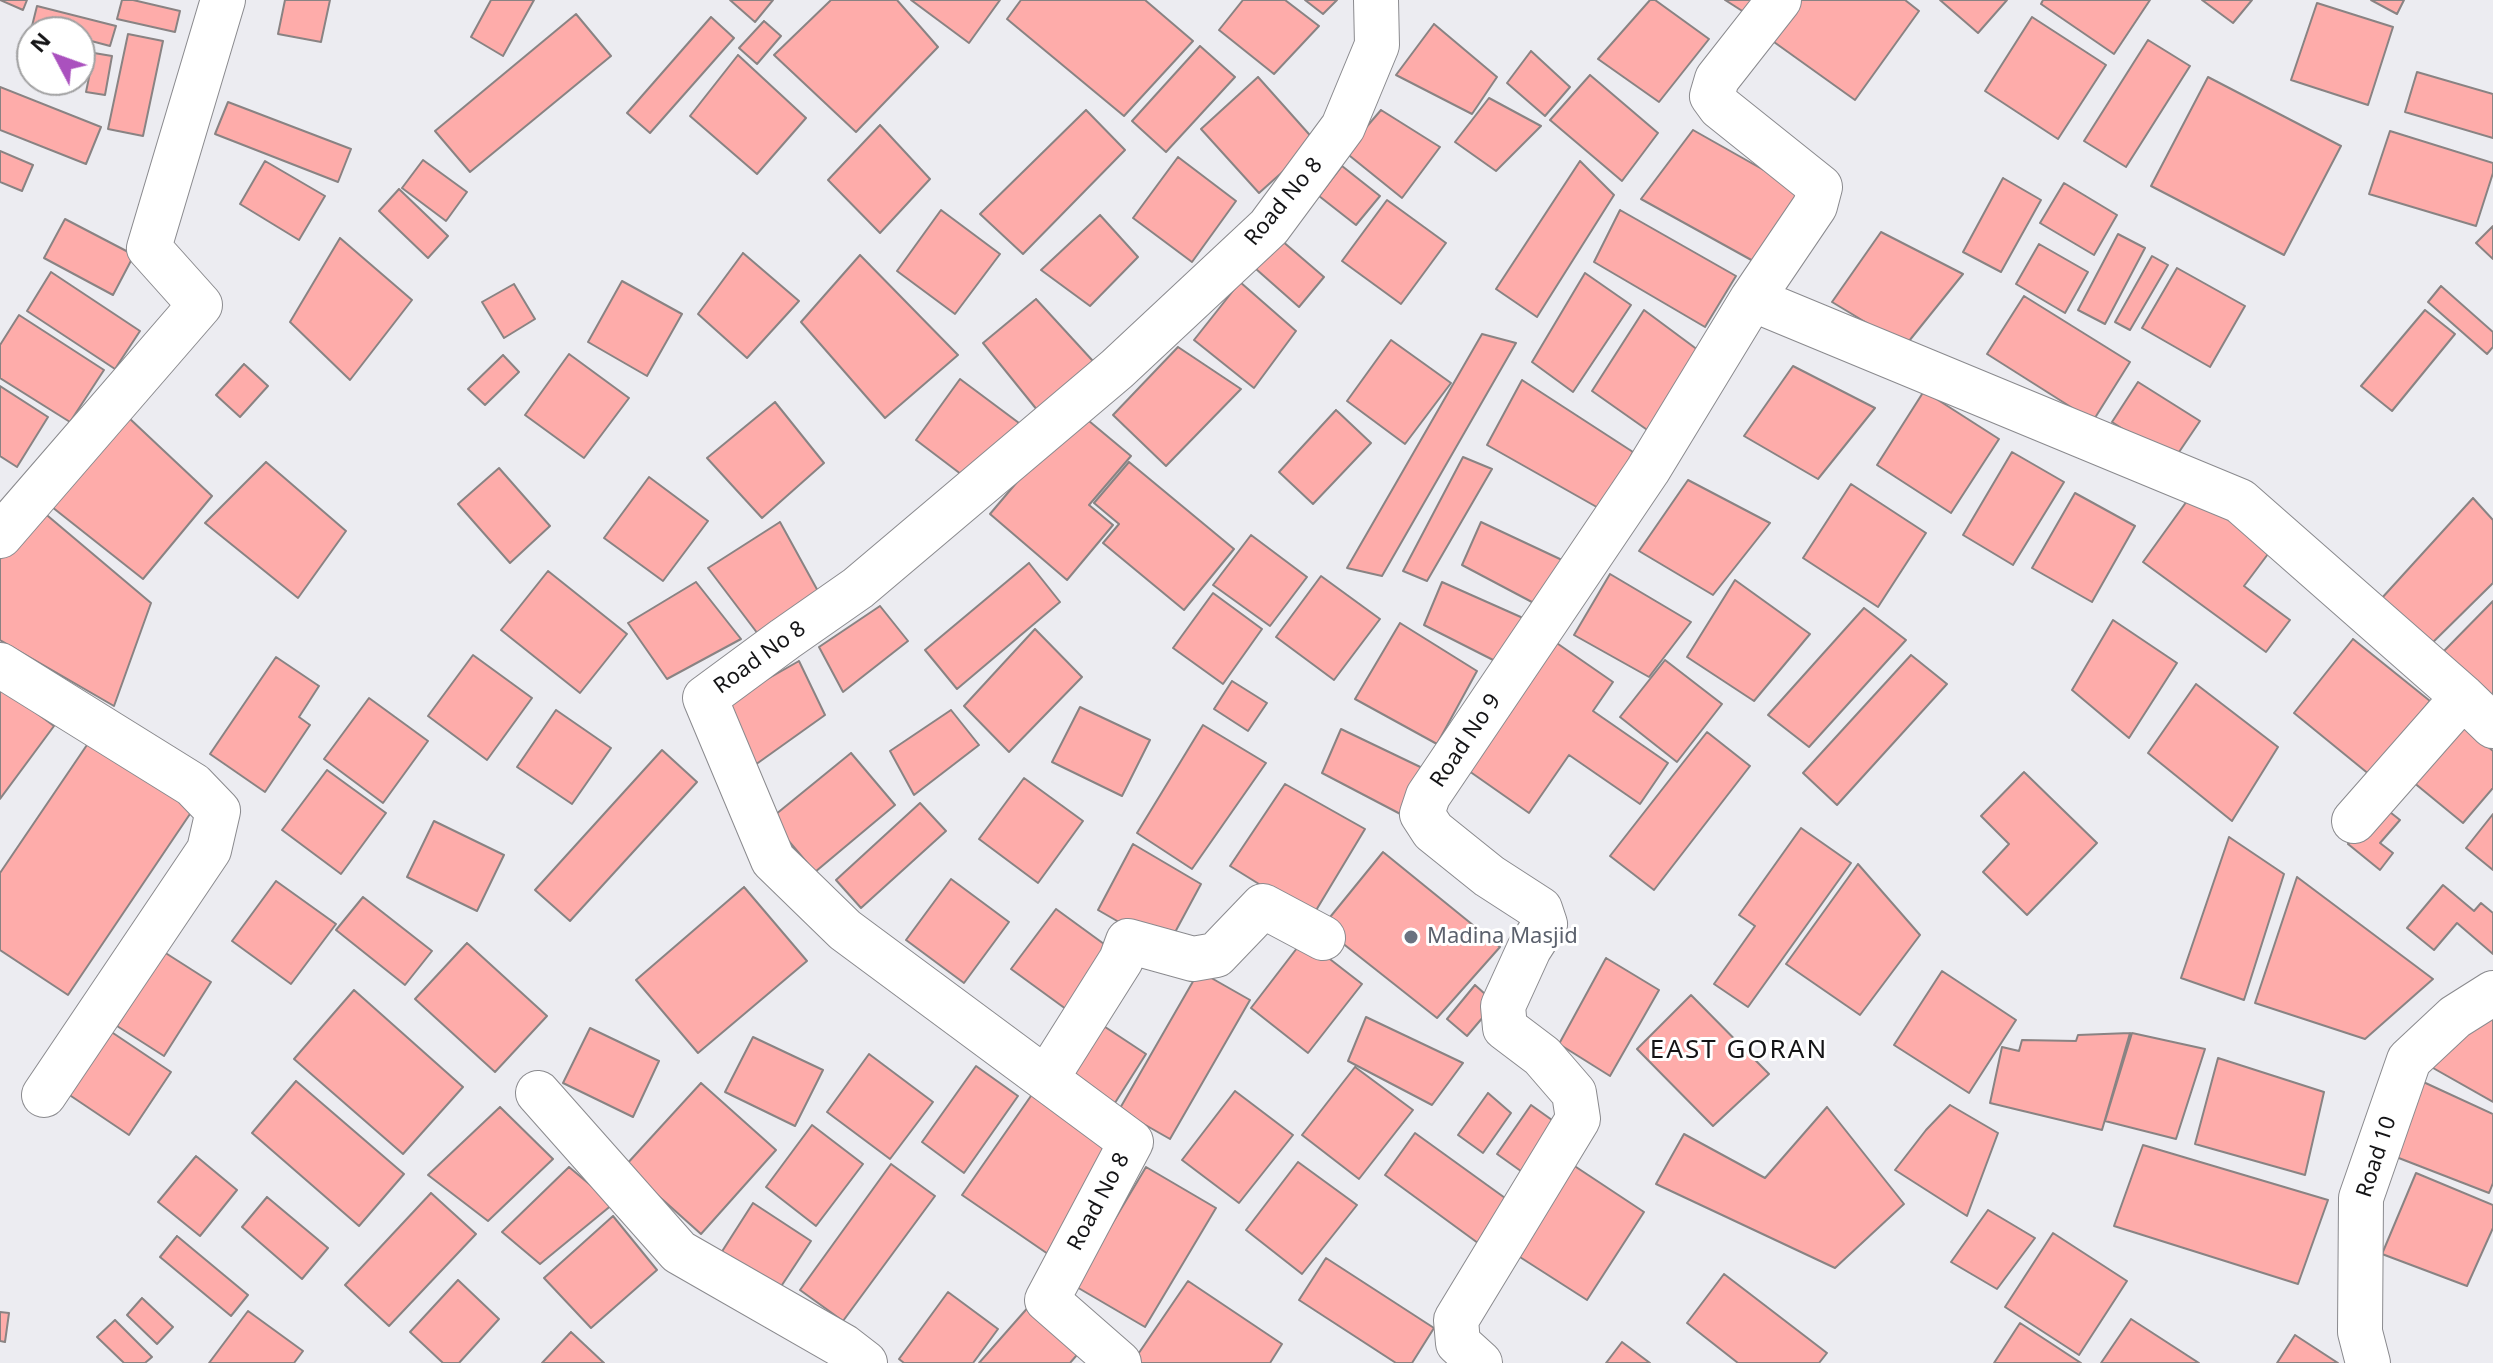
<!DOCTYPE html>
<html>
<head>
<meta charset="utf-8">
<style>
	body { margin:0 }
	#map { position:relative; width:2493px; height:1363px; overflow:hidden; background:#ececf1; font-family:"Noto Sans",sans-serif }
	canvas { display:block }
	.north { position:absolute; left:16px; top:16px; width:80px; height:80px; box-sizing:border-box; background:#fff; border:2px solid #a1a1a2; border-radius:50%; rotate:311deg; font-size:22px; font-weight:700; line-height:32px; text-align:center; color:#141416 }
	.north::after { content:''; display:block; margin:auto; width:28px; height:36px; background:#aa51be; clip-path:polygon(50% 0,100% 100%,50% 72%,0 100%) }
</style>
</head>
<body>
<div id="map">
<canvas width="2493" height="1363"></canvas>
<div class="north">N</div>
</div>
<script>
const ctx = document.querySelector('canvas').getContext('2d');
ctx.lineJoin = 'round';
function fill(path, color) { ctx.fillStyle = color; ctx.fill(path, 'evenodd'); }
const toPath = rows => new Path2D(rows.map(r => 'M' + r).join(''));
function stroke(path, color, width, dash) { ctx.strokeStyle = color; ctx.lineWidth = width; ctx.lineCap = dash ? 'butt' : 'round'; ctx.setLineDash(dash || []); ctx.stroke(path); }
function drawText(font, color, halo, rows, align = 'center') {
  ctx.font = font + ' "Noto Sans",sans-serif'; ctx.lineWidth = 6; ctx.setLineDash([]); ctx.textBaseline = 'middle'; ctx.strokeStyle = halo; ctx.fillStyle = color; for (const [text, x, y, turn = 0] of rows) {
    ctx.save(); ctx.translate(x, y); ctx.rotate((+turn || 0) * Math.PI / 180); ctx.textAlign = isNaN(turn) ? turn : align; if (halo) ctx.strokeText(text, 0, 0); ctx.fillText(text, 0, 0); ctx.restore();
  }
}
const building = toPath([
	[0,0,27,0,23,10,0,0],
	[122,0,133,0,180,11,175,32,117,19,122,0],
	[285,0,330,0,321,42,278,34,285,0],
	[491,0,534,0,503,56,471,37,491,0],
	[730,0,773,0,755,22,730,0],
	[831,0,897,0,938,47,856,132,774,55,831,0],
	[911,0,1000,0,969,43,911,0],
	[1021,0,1145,0,1193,41,1124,116,1007,19,1021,0],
	[1243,0,1285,0,1319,26,1274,74,1219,30,1243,0],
	[1305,0,1337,0,1323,14,1305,0],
	[1650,0,1655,0,1709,39,1659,102,1598,59,1650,0],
	[1725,0,1757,0,1747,14,1725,0],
	[1793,0,1905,0,1919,11,1855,100,1767,37,1793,0],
	[1940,0,2007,0,1978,33,1940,0],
	[2043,0,2150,0,2114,54,2041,4,2043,0],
	[2202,0,2252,0,2233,23,2202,0],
	[2371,0,2404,0,2397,14,2371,0],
	[2317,3,2393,27,2368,105,2291,80,2317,3],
	[37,6,116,26,110,46,80,38,80,32,56,32,32,26,37,6],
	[576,14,611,56,470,172,435,131,576,14],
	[711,17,734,38,650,133,627,113,711,17],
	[2032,17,2106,65,2058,139,1985,91,2032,17],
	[764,21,781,36,757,64,739,48,764,21],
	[1434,24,1497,77,1472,114,1396,75,1434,24],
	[128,34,163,41,143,136,108,129,128,34],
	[2148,40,2190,66,2126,167,2084,141,2148,40],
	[1200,46,1235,77,1166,152,1132,121,1200,46],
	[1531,51,1570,87,1545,116,1507,83,1531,51],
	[94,53,112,56,105,95,86,92,94,53],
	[738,55,806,118,757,174,690,116,738,55],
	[2417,72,2493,94,2493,138,2405,112,2417,72],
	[1590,75,1658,133,1622,181,1550,120,1590,75],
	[1258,77,1316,142,1259,193,1201,129,1258,77],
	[2208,77,2341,146,2284,255,2151,186,2208,77],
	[0,87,101,127,86,164,0,130,0,87],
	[1489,98,1541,126,1496,171,1455,142,1489,98],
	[228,102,351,149,338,182,215,134,228,102],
	[1086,110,1125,150,1023,254,980,214,1086,110],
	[1381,110,1440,147,1402,198,1345,152,1381,110],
	[880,125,930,179,880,233,828,180,880,125],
	[1693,130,1808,195,1764,267,1641,199,1693,130],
	[2390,131,2493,163,2493,173,2476,226,2369,194,2390,131],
	[0,151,33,165,22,191,0,182,0,151],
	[1178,157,1236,201,1192,262,1133,218,1178,157],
	[423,160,467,192,446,221,402,188,423,160],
	[265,161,325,196,299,240,240,204,265,161],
	[1580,161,1614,195,1537,317,1496,289,1580,161],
	[1342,166,1380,196,1356,225,1319,196,1342,166],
	[2003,178,2041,200,2001,272,1963,252,2003,178],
	[2064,183,2117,215,2094,255,2040,223,2064,183],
	[399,189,448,236,428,258,379,211,399,189],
	[1387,200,1446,243,1401,304,1342,261,1387,200],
	[941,210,1000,254,955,314,897,271,941,210],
	[1620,210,1736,276,1705,327,1594,262,1620,210],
	[1100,215,1138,257,1090,306,1041,270,1100,215],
	[65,219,134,255,113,295,44,258,65,219],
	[2493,226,2493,259,2476,243,2493,226],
	[1881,232,1963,274,1905,346,1832,302,1881,232],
	[2118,234,2145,248,2105,324,2078,310,2118,234],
	[340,238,412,300,350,380,290,322,340,238],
	[1281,240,1324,277,1299,307,1256,269,1281,240],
	[2039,244,2088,272,2065,313,2016,284,2039,244],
	[743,253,799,301,747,358,698,314,743,253],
	[860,255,958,355,885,418,801,322,860,255],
	[2152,256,2168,265,2130,330,2115,322,2152,256],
	[2177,268,2245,306,2210,367,2142,328,2177,268],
	[51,272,140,331,115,369,27,311,51,272],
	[1585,273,1631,305,1573,392,1532,362,1585,273],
	[622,281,682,314,647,376,588,342,622,281],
	[1240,282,1296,331,1254,388,1194,340,1240,282],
	[514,284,535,319,504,338,482,302,514,284],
	[2441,286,2493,332,2493,347,2487,354,2428,302,2441,286],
	[2024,296,2130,362,2093,421,1987,354,2024,296],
	[1036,299,1103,372,1042,416,983,343,1036,299],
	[1644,310,1706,356,1653,434,1592,391,1644,310],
	[2425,310,2455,334,2392,411,2361,386,2425,310],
	[19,315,104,370,70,422,0,378,0,345,19,315],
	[1482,334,1516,343,1382,576,1347,568,1482,334],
	[1391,340,1451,383,1405,444,1347,401,1391,340],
	[1178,347,1241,389,1166,466,1113,415,1178,347],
	[569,354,629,398,584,458,525,415,569,354],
	[503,355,519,372,485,405,468,389,503,355],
	[244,364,268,386,240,417,216,395,244,364],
	[1793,366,1875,408,1818,479,1744,436,1793,366],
	[960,379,1019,423,974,484,916,440,960,379],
	[1522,380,1633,452,1602,510,1487,445,1522,380],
	[2138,382,2200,421,2173,461,2112,422,2138,382],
	[0,386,48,417,17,467,0,456,0,386],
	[1924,391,1999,439,1951,513,1877,465,1924,391],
	[775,402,824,463,762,518,707,458,775,402],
	[1336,410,1371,443,1313,504,1279,472,1336,410],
	[1077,411,1131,456,1089,505,1113,525,1067,580,990,514,1077,411],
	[129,418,212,496,143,579,52,507,129,418],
	[2012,452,2064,482,2013,565,1963,535,2012,452],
	[1463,457,1492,469,1427,581,1403,571,1463,457],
	[266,462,346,531,298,598,205,523,266,462],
	[1129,462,1234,549,1184,610,1103,543,1119,524,1094,503,1129,462],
	[499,468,550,526,510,563,458,504,499,468],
	[649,477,708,521,663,581,604,538,649,477],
	[1688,480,1770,523,1713,595,1639,551,1688,480],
	[1851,484,1926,533,1878,607,1803,558,1851,484],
	[2075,493,2135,526,2092,602,2032,568,2075,493],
	[2192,494,2271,550,2244,586,2290,620,2266,652,2143,562,2192,494],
	[2473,498,2493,520,2493,583,2423,652,2371,610,2473,498],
	[42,511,151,603,114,706,0,640,0,559,42,511],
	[780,522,819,593,758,634,708,568,780,522],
	[1481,522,1577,567,1547,610,1462,565,1481,522],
	[1251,535,1307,577,1270,626,1213,585,1251,535],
	[1029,563,1060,602,957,689,925,650,1029,563],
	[548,571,627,634,580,693,501,630,548,571],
	[1610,574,1691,622,1649,677,1574,635,1610,574],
	[1321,576,1380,619,1334,680,1276,637,1321,576],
	[1735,580,1810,634,1754,701,1687,657,1735,580],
	[696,582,741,639,667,679,628,623,696,582],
	[1442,582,1532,622,1505,666,1424,625,1442,582],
	[1213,593,1262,629,1223,684,1173,648,1213,593],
	[2493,601,2493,705,2441,654,2493,601],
	[880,606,908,641,843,692,819,647,880,606],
	[1864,608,1906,640,1809,747,1768,715,1864,608],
	[2113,620,2177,663,2129,738,2072,690,2113,620],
	[1400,623,1477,671,1437,744,1355,699,1400,623],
	[1035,629,1082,677,1009,752,964,706,1035,629],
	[1548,637,1613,682,1593,711,1668,763,1640,804,1569,755,1529,813,1459,764,1548,637],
	[2353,639,2430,701,2370,775,2294,713,2353,639],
	[473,655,532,698,487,760,428,716,473,655],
	[1911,655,1947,684,1837,805,1803,773,1911,655],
	[276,657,319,686,299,717,310,725,265,792,210,754,276,657],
	[1665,660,1722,704,1677,762,1620,717,1665,660],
	[799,661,825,715,748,770,720,706,799,661],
	[1232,681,1267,703,1248,731,1214,709,1232,681],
	[2196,684,2278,747,2232,821,2148,753,2196,684],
	[0,686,54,726,0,799,0,686],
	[369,698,428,741,383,803,324,759,369,698],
	[1080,707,1150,740,1122,796,1052,762,1080,707],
	[556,710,611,748,572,804,517,767,556,710],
	[951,710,979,745,914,795,890,751,951,710],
	[2455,719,2493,751,2493,788,2463,823,2407,777,2455,719],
	[1203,725,1266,763,1192,869,1137,833,1203,725],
	[1341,729,1437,775,1408,818,1322,773,1341,729],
	[1707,732,1750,766,1654,890,1610,856,1707,732],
	[91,739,194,808,68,995,0,950,0,873,91,739],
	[662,750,697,782,570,921,535,890,662,750],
	[851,753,895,805,815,872,770,819,851,753],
	[327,770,386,813,341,874,282,830,327,770],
	[2024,772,2097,843,2027,915,1983,872,2009,844,1981,816,2024,772],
	[1024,778,1083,821,1038,883,979,839,1024,778],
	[1285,784,1365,829,1312,917,1230,866,1285,784],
	[920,803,946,831,861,908,836,880,920,803],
	[2381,805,2400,820,2380,843,2393,853,2380,870,2348,844,2381,805],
	[2493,814,2493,870,2466,848,2493,814],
	[434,821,504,855,477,911,407,877,434,821],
	[1801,828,1851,863,1748,1007,1714,984,1755,926,1739,915,1801,828],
	[2229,837,2284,874,2244,1000,2181,978,2229,837],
	[1133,844,1201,884,1166,949,1098,910,1133,844],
	[1383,852,1500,947,1437,1018,1322,927,1383,852],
	[1858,864,1920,935,1860,1015,1786,964,1858,864],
	[2297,877,2433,979,2365,1039,2255,1003,2297,877],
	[951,879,1009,922,964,983,906,940,951,879],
	[276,881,336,924,291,984,232,941,276,881],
	[2443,885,2474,911,2481,903,2493,913,2493,954,2457,923,2434,950,2407,928,2443,885],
	[744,887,807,961,698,1053,636,980,744,887],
	[363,897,432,951,405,985,336,930,363,897],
	[1056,909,1115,952,1070,1012,1011,969,1056,909],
	[1304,939,1362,984,1308,1053,1251,1008,1304,939],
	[467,943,547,1016,495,1072,415,999,467,943],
	[164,952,211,982,164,1056,117,1026,164,952],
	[1606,958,1659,990,1610,1076,1559,1044,1606,958],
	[1199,971,1250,1000,1170,1139,1119,1110,1199,971],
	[1942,971,2016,1020,1969,1093,1894,1045,1942,971],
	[1475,985,1495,1003,1467,1036,1447,1019,1475,985],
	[354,990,463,1087,403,1154,294,1059,354,990],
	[1691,995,1769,1074,1713,1126,1637,1049,1691,995],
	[2493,1012,2493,1102,2426,1064,2493,1012],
	[1090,1017,1146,1054,1113,1106,1056,1069,1090,1017],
	[1366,1017,1463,1063,1432,1105,1348,1061,1366,1017],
	[590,1028,659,1061,633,1117,563,1083,590,1028],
	[110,1031,171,1072,129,1135,68,1094,110,1031],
	[2130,1033,2102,1130,1990,1103,2002,1047,2019,1051,2022,1040,2076,1041,2078,1035,2130,1033],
	[2132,1033,2205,1049,2176,1139,2105,1121,2132,1033],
	[753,1037,823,1070,795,1126,725,1092,753,1037],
	[869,1054,933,1102,890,1159,827,1112,869,1054],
	[2218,1058,2324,1092,2305,1175,2195,1144,2218,1058],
	[976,1066,1018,1096,964,1173,922,1142,976,1066],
	[1355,1067,1413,1110,1359,1179,1302,1135,1355,1067],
	[2419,1080,2493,1114,2493,1183,2489,1193,2391,1155,2419,1080],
	[296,1081,404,1174,359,1226,252,1133,296,1081],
	[701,1083,776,1150,701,1234,625,1166,701,1083],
	[1235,1091,1293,1135,1239,1203,1182,1160,1235,1091],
	[1033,1093,1118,1152,1048,1254,962,1195,1033,1093],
	[1488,1093,1511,1113,1483,1153,1458,1135,1488,1093],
	[1531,1105,1559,1125,1525,1174,1497,1154,1531,1105],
	[1950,1105,1998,1133,1967,1216,1895,1170,1926,1130,1950,1105],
	[500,1107,553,1159,488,1221,428,1175,500,1107],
	[1827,1107,1904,1204,1835,1268,1656,1184,1684,1134,1765,1178,1827,1107],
	[812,1125,863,1164,816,1226,766,1187,812,1125],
	[1415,1133,1512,1203,1482,1246,1385,1175,1415,1133],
	[2143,1145,2328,1200,2298,1284,2114,1226,2143,1145],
	[196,1156,237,1190,200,1236,158,1202,196,1156],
	[1298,1162,1357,1205,1302,1274,1246,1230,1298,1162],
	[1570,1163,1644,1212,1587,1300,1512,1252,1570,1163],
	[891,1164,935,1196,843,1321,800,1290,891,1164],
	[569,1167,613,1204,540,1264,502,1232,569,1167],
	[1146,1167,1216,1208,1145,1327,1075,1286,1146,1167],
	[2416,1173,2493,1205,2493,1228,2467,1286,2382,1254,2416,1173],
	[431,1193,476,1234,389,1326,345,1285,431,1193],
	[267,1197,328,1248,302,1279,242,1227,267,1197],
	[753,1203,811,1241,778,1291,721,1253,753,1203],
	[1988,1210,2035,1238,1997,1289,1951,1262,1988,1210],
	[613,1216,657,1270,591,1328,544,1278,613,1216],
	[2053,1233,2127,1281,2079,1355,2005,1307,2053,1233],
	[177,1236,248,1295,231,1316,160,1257,177,1236],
	[1326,1258,1434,1328,1412,1363,1396,1363,1299,1300,1326,1258],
	[1724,1274,1827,1353,1819,1363,1738,1363,1687,1323,1724,1274],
	[458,1280,499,1319,459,1363,443,1363,410,1332,458,1280],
	[1188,1281,1282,1344,1270,1363,1132,1363,1188,1281],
	[948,1292,998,1329,973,1363,904,1363,899,1359,948,1292],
	[142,1298,173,1327,157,1344,127,1315,142,1298],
	[1031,1304,1083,1348,1070,1363,979,1363,1031,1304],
	[248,1311,303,1351,294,1363,209,1363,248,1311],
	[0,1312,9,1313,5,1342,0,1341,0,1312],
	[2131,1319,2199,1363,2101,1363,2131,1319],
	[115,1320,152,1357,145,1363,124,1363,97,1337,115,1320],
	[2020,1323,2081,1363,1994,1363,2020,1323],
	[571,1332,604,1363,542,1363,571,1332],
	[2295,1335,2338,1363,2277,1363,2295,1335],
	[1622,1342,1650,1363,1606,1363,1622,1342]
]);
const minor = toPath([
	[1752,299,2240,501,2463,697],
	[0,536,200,305,149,248,223,0],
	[0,665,193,785,218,811,209,850,44,1095],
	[2354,821,2463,697,2493,726],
	[1046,1079,1121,960,1128,941,1193,959,1216,955,1263,906,1323,938],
	[538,1093,679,1252,843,1346,865,1363],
	[1119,1363,1047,1300,1131,1142,845,930,773,860,705,698,785,639,858,588,1117,369,1269,227,1343,127,1377,45,1376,0],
	[1480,1363,1458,1343,1456,1320,1578,1119,1574,1093,1542,1056,1505,1028,1503,1006,1529,949,1545,924,1540,909,1489,876,1433,831,1422,814,1428,796,1648,470,1752,299,1815,206,1820,187,1720,107,1712,96,1717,79,1779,0],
	[2368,1363,2360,1332,2361,1198,2409,1060,2455,1017,2493,993]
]);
const markers = [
	[1411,937,8,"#6b7280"]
];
const streetNames = [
	["Road No 8",1284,202,-50],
	["Road No 8",760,658,-36],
	["Road No 9",1466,741,-56],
	["Road 10",2377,1157,-72],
	["Road No 8",1099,1202,-62]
];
const worshipNames = [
	["Madina Masjid",1427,937]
];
const quarterNames = [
	["EAST GORAN",1739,1051]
];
fill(building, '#feacaa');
stroke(building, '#898383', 2);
stroke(minor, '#8a8a8e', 46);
stroke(minor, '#fff', 44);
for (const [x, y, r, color] of markers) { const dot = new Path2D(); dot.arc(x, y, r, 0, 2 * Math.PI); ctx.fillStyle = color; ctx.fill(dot); stroke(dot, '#fff', 3); }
drawText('22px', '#141416', '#fff', streetNames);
drawText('22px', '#5b616d', '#fff', worshipNames, 'left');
ctx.letterSpacing = '2px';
drawText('26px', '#141416', '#fff', quarterNames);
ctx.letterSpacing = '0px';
</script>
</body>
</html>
